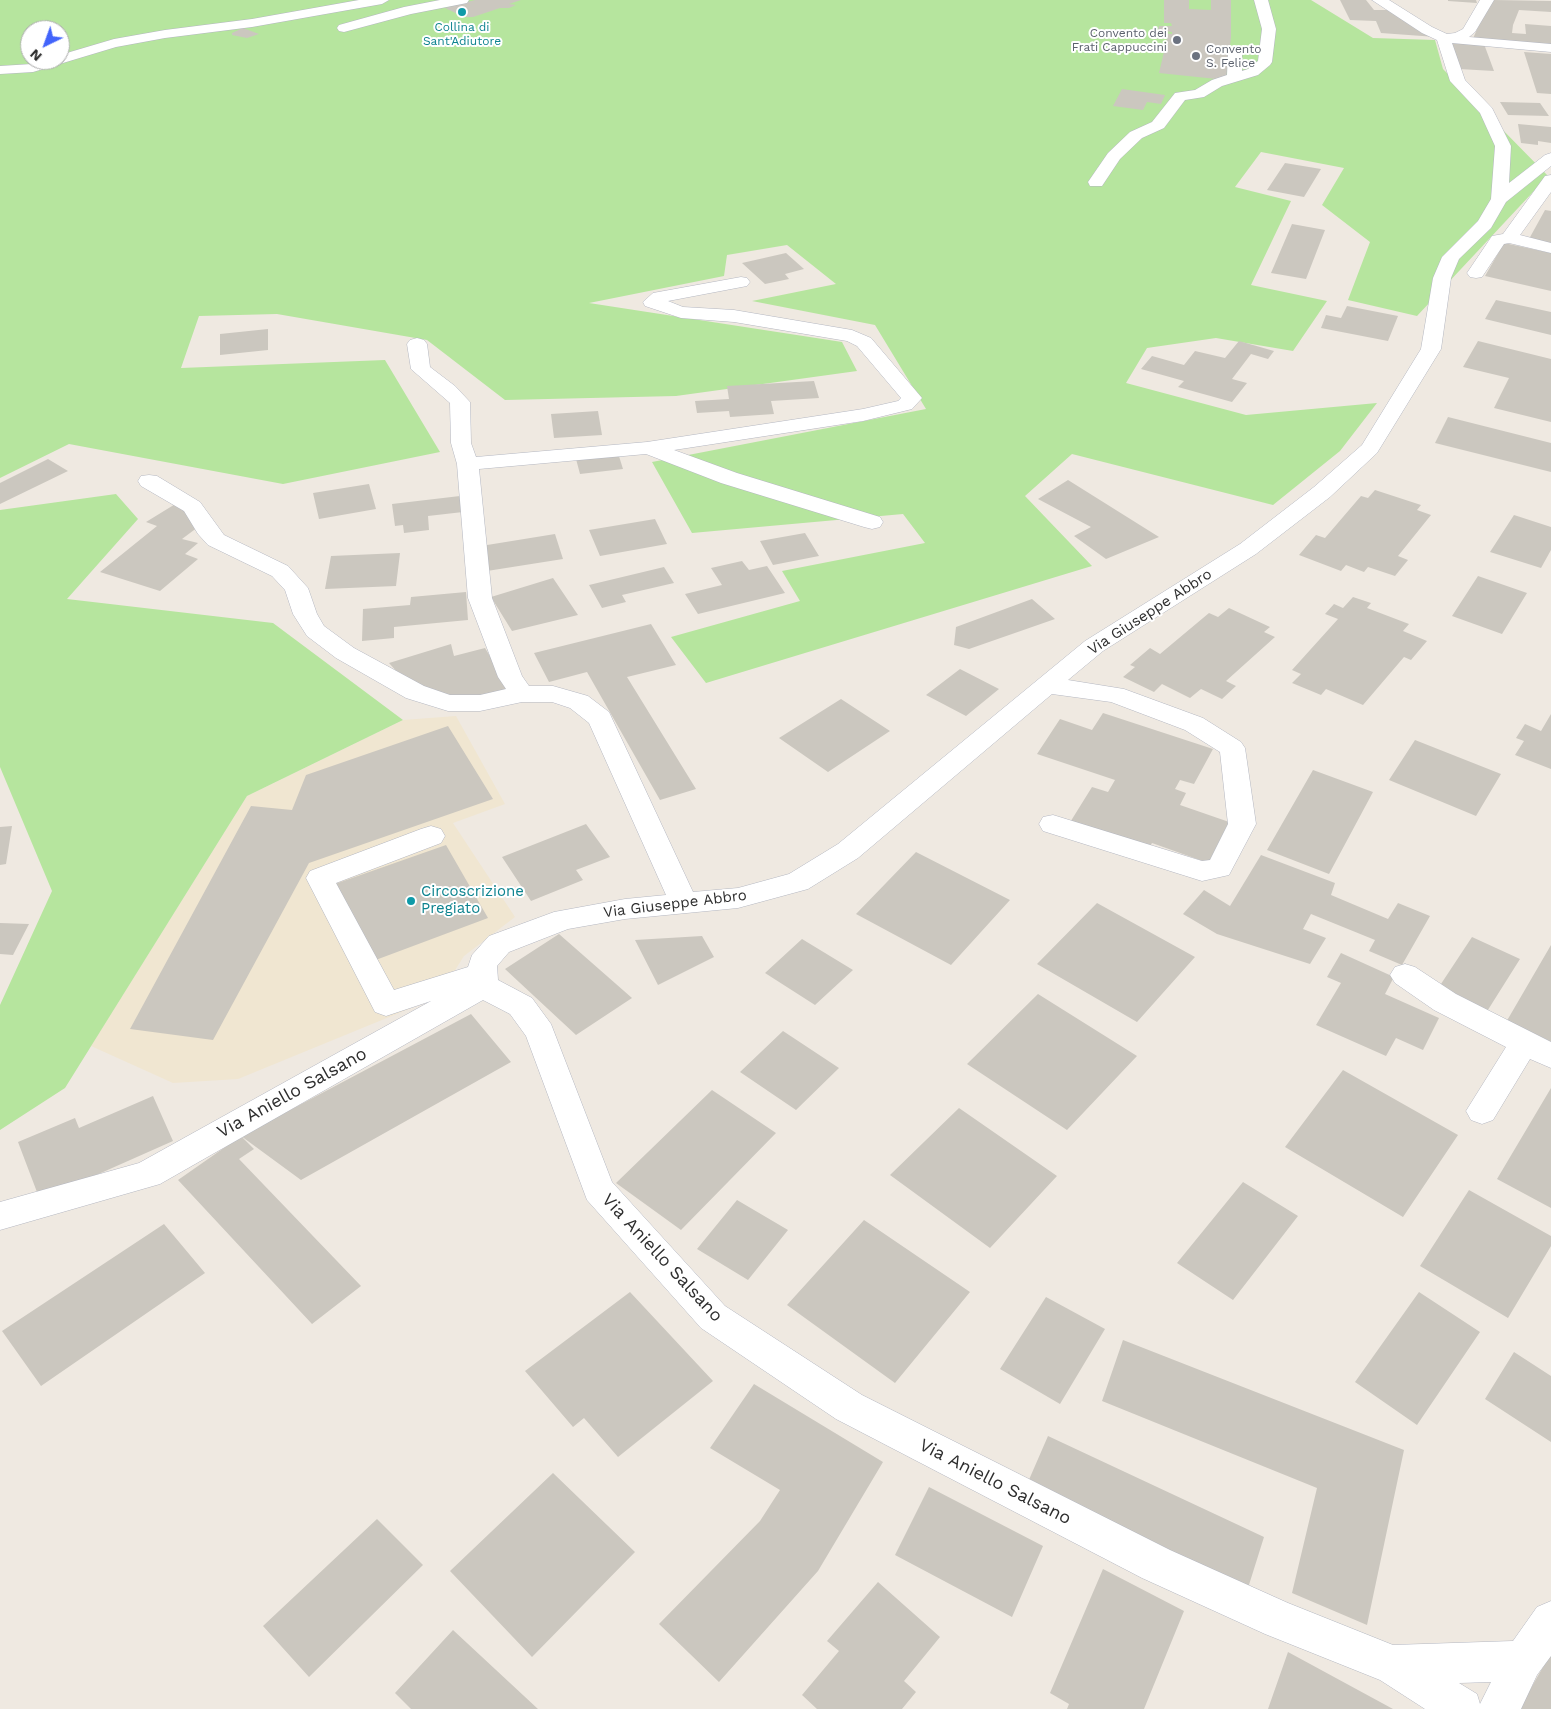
<!DOCTYPE html>
<html>
<head>
<meta charset="utf-8">
<style>
	body { margin:0 }
	#map { position:relative; width:1551px; height:1709px; overflow:hidden; background:#efe9e1; font-family:"Work Sans",sans-serif }
	canvas { display:block }
	.north { position:absolute; left:20px; top:20px; width:50px; height:50px; box-sizing:border-box; background:#fff; border:1px solid #ababab; border-radius:50%; rotate:222deg; font-size:14px; font-weight:700; line-height:20px; text-align:center; color:#2e2e2e }
	.north::after { content:''; display:block; margin:auto; width:18px; height:22px; background:#4264fb; clip-path:polygon(50% 0,100% 100%,50% 72%,0 100%) }
</style>
</head>
<body>
<div id="map">
<canvas width="1551" height="1709"></canvas>
<div class="north">N</div>
</div>
<script>
const ctx = document.querySelector('canvas').getContext('2d');
ctx.lineJoin = 'round';
function fill(path, color) { ctx.fillStyle = color; ctx.fill(path, 'evenodd'); }
const toPath = rows => new Path2D(rows.map(r => 'M' + r).join(''));
function stroke(path, color, width, dash) { ctx.strokeStyle = color; ctx.lineWidth = width; ctx.lineCap = dash ? 'butt' : 'round'; ctx.setLineDash(dash || []); ctx.stroke(path); }
function drawText(font, color, halo, rows, align = 'center') {
  ctx.font = font + ' "Work Sans",sans-serif'; ctx.lineWidth = 4; ctx.setLineDash([]); ctx.textBaseline = 'middle'; ctx.strokeStyle = halo; ctx.fillStyle = color; for (const [text, x, y, turn = 0] of rows) {
    ctx.save(); ctx.translate(x, y); ctx.rotate((+turn || 0) * Math.PI / 180); ctx.textAlign = isNaN(turn) ? turn : align; if (halo) ctx.strokeText(text, 0, 0); ctx.fillText(text, 0, 0); ctx.restore();
  }
}
const education = toPath([
	[456,716,505,804,453,823,515,917,464,956,438,997,238,1079,173,1083,91,1046,247,796,403,720]
]);
const green = toPath([
	[0,0,1311,0,1373,38,1435,40,1443,69,1548,176,1417,316,1348,300,1370,242,1322,205,1344,168,1261,152,1235,187,1291,201,1251,285,1327,301,1293,351,1216,338,1147,348,1126,383,1246,415,1377,403,1340,451,1273,505,1072,454,1025,496,1092,566,706,683,671,637,800,601,782,571,925,543,903,514,692,533,652,462,926,409,875,325,752,301,836,284,787,245,727,255,724,276,589,303,842,342,857,371,676,396,505,400,427,340,277,314,199,316,181,368,385,360,440,452,283,484,69,444,0,478],
	[30,30,60,30,60,60,30,60],
	[116,494,138,519,67,599,273,623,403,720,247,796,65,1088,0,1130,0,1005,52,891,0,767,0,510]
]);
const building = toPath([
	[475,0,521,0,509,4,516,5,509,8,500,8,473,17,464,17,445,8],
	[1164,0,1189,0,1189,9,1211,10,1211,0,1231,0,1231,37,1226,80,1159,73,1167,39,1149,38,1150,32,1172,34,1172,32,1158,30,1159,26,1172,26,1171,23,1164,23],
	[1340,0,1366,0,1374,10,1390,10,1436,37,1381,33,1376,21,1350,20],
	[1448,0,1476,0,1477,3,1448,1],
	[1494,0,1551,1,1551,12,1519,10,1513,25,1512,33,1526,34,1525,24,1551,26,1551,46,1472,41,1480,22],
	[243,28,259,34,247,38,232,35,232,33],
	[1449,42,1484,44,1494,71,1459,69],
	[1524,52,1551,54,1551,94,1537,93],
	[1122,89,1165,95,1161,104,1147,102,1143,110,1113,106],
	[1500,102,1540,103,1549,116,1508,115],
	[1518,124,1551,127,1551,143,1538,141,1538,145,1521,143],
	[1285,163,1321,169,1304,197,1267,190],
	[1545,210,1551,211,1551,244,1529,239],
	[1292,224,1325,230,1306,279,1271,273],
	[1504,243,1551,253,1551,291,1485,276],
	[786,253,804,269,785,274,789,279,765,284,742,263],
	[1496,300,1551,312,1551,335,1485,319],
	[1347,306,1398,316,1388,341,1321,328,1326,315,1341,318],
	[268,329,268,350,220,355,220,334],
	[1239,341,1274,351,1268,359,1251,354,1232,379,1247,383,1232,402,1178,387,1184,381,1141,369,1152,356,1184,365,1195,351,1225,358],
	[1478,341,1551,359,1551,422,1494,408,1509,378,1463,367],
	[814,381,819,398,771,401,774,414,730,417,729,411,697,413,695,401,729,399,727,386],
	[598,411,602,435,554,438,551,414],
	[1448,417,1551,443,1551,472,1435,443],
	[618,453,623,469,580,474,576,459],
	[48,459,68,471,0,504,0,483],
	[1068,480,1159,537,1106,559,1074,536,1091,527,1038,499],
	[369,484,376,509,319,519,313,493],
	[1375,490,1421,505,1417,510,1431,515,1398,556,1408,560,1395,576,1368,567,1364,572,1346,565,1341,571,1299,555,1316,535,1325,538,1361,496,1368,498],
	[460,496,463,512,428,516,429,530,404,533,403,525,395,526,392,504],
	[177,503,198,527,182,539,198,543,185,554,198,559,160,591,100,572,157,526,146,522],
	[1514,515,1551,527,1551,550,1541,568,1490,552],
	[655,519,667,544,600,556,589,530],
	[805,533,819,556,773,565,760,541],
	[555,534,563,559,487,571,481,546],
	[400,553,396,586,325,589,331,556],
	[742,561,749,570,767,566,785,593,698,614,685,594,722,585,711,568],
	[664,567,674,583,622,595,626,602,602,608,589,585],
	[1478,576,1527,593,1502,634,1452,616],
	[553,578,578,615,512,631,491,597],
	[466,592,468,620,394,627,394,638,362,641,363,609,410,605,411,597],
	[1353,597,1371,603,1367,608,1409,624,1403,631,1427,641,1411,660,1404,657,1363,705,1326,689,1321,695,1292,683,1301,674,1292,670,1338,619,1325,614,1334,604,1343,608],
	[1032,599,1055,619,969,649,954,645,956,627],
	[1229,608,1270,627,1264,632,1275,637,1226,681,1236,686,1222,699,1201,689,1190,698,1162,684,1154,692,1123,677,1135,667,1130,665,1150,648,1160,654,1209,613,1218,617],
	[651,624,676,665,627,677,696,789,660,800,587,672,549,682,534,653],
	[451,644,454,656,485,648,511,691,480,699,437,696,407,683,389,663],
	[960,669,999,689,966,716,926,695],
	[841,699,890,731,828,772,779,738],
	[1103,713,1213,749,1194,784,1180,780,1175,789,1186,793,1180,805,1232,823,1211,864,1152,843,1147,852,1069,824,1092,787,1108,792,1115,780,1037,754,1060,719,1092,730],
	[1551,714,1551,769,1515,755,1524,741,1516,738,1525,724,1541,731],
	[448,726,493,799,309,863,213,1040,130,1029,251,806,292,810,306,775],
	[1415,740,1501,774,1476,816,1389,780],
	[1313,770,1373,792,1329,874,1267,850],
	[586,824,610,857,576,870,583,880,531,901,502,857],
	[12,826,6,864,0,865,0,827],
	[446,845,488,918,373,961,335,884],
	[916,852,1010,900,951,965,856,914],
	[1261,855,1335,883,1331,895,1388,919,1398,903,1430,916,1402,965,1369,951,1375,940,1311,914,1303,929,1326,938,1310,964,1217,934,1183,914,1204,890,1230,906],
	[1097,903,1195,957,1137,1022,1037,964],
	[0,923,29,924,13,955,0,954],
	[559,934,632,998,576,1035,505,969],
	[702,936,714,957,658,985,635,940],
	[1472,937,1520,959,1486,1013,1437,990],
	[802,939,853,970,815,1005,765,973],
	[1551,945,1551,1046,1505,1024],
	[1341,953,1394,977,1385,994,1439,1018,1423,1050,1396,1038,1386,1056,1316,1025,1341,983,1327,977],
	[1038,994,1137,1056,1067,1130,967,1064],
	[471,1014,511,1062,301,1180,241,1136,254,1149,239,1159,361,1286,312,1324,178,1180,241,1136],
	[783,1031,839,1068,796,1110,740,1072],
	[1343,1070,1458,1135,1403,1217,1285,1147],
	[1551,1088,1551,1208,1497,1179],
	[712,1090,776,1133,681,1230,616,1183],
	[153,1096,173,1141,40,1200,18,1142,75,1118,79,1128],
	[959,1108,1057,1176,990,1248,890,1175],
	[1243,1182,1298,1216,1233,1300,1177,1263],
	[1469,1190,1551,1236,1551,1246,1508,1318,1420,1266],
	[737,1200,788,1230,748,1280,697,1249],
	[864,1220,970,1292,895,1383,787,1305],
	[164,1224,205,1273,41,1386,2,1331],
	[630,1292,713,1381,618,1457,584,1418,573,1427,525,1371],
	[1419,1292,1480,1332,1417,1425,1355,1382],
	[1046,1297,1105,1329,1060,1404,1000,1369],
	[1123,1340,1404,1450,1367,1625,1292,1593,1317,1488,1102,1401],
	[1514,1352,1551,1376,1551,1442,1485,1399],
	[754,1384,883,1462,818,1571,719,1682,659,1624,760,1521,780,1490,710,1448],
	[1048,1436,1264,1537,1248,1588,1028,1482],
	[553,1473,635,1552,532,1657,450,1571],
	[929,1487,1043,1546,1012,1617,895,1555],
	[377,1519,423,1565,309,1677,263,1626],
	[1103,1569,1184,1611,1144,1709,1067,1709,1069,1704,1050,1693],
	[878,1582,940,1637,904,1681,916,1692,902,1709,817,1709,802,1695,839,1651,827,1641],
	[453,1630,538,1709,411,1709,395,1693],
	[1288,1652,1393,1709,1268,1709],
	[1551,1653,1551,1709,1519,1709]
]);
const minor = toPath([
	[359,0,389,0,382,4,252,27,165,38,116,47,33,72,0,74,0,66,32,64,43,60,60,60,60,55,114,39,165,30,252,19,359,0],
	[440,0,469,0,467,3,411,14,344,32,339,31,337,28,339,25,404,7,440,0],
	[1254,0,1268,0,1276,29,1272,62,1270,65,1258,75,1222,86,1204,97,1185,100,1164,128,1142,138,1120,159,1102,186,1090,186,1088,182,1108,153,1130,132,1152,122,1175,93,1195,90,1212,80,1227,75,1228,53,1230,50,1235,49,1240,50,1242,53,1242,71,1248,69,1258,61,1262,29,1254,0],
	[1372,0,1389,0,1432,27,1447,34,1455,33,1463,29,1480,0,1494,0,1475,32,1469,37,1551,44,1551,52,1452,43,1465,80,1492,108,1511,146,1509,183,1545,155,1551,153,1551,166,1506,202,1491,228,1459,259,1451,278,1441,349,1377,453,1330,497,1256,554,1103,651,1068,680,1124,689,1203,718,1241,742,1245,748,1256,824,1229,875,1202,881,1043,831,1039,824,1043,817,1053,815,1202,861,1210,860,1228,824,1220,752,1185,730,1111,702,1052,694,858,858,808,889,738,908,625,919,568,929,509,952,497,966,498,980,532,998,551,1024,612,1182,725,1306,862,1395,1170,1550,1288,1603,1393,1645,1513,1641,1537,1607,1551,1601,1551,1656,1537,1675,1521,1709,1425,1709,1380,1680,1265,1634,1142,1578,836,1419,701,1328,587,1200,526,1036,510,1014,483,1000,160,1184,0,1230,0,1202,139,1163,431,1001,386,1016,375,1012,306,878,310,871,421,829,431,826,441,829,445,836,441,843,336,883,394,990,468,967,472,955,489,936,554,912,625,899,666,895,589,723,570,708,552,702,522,702,480,711,448,711,406,698,336,658,307,636,293,614,285,590,272,576,208,545,198,534,184,511,141,486,138,481,141,476,149,475,157,476,200,502,224,535,288,566,308,588,317,614,324,626,354,648,424,686,450,695,480,695,506,689,498,677,468,598,457,464,451,443,450,403,411,369,407,344,410,340,417,338,424,340,427,344,430,367,455,386,470,402,471,443,476,457,647,442,863,409,898,401,901,398,857,346,847,341,734,322,681,318,645,306,643,302,653,293,741,277,747,278,750,282,747,286,668,301,683,307,734,310,852,330,871,338,922,398,912,409,863,421,674,450,737,473,880,517,883,522,880,527,872,529,864,527,721,483,646,454,479,469,492,598,522,676,529,686,553,686,588,696,609,712,693,892,738,888,789,874,838,844,1085,641,1240,544,1314,487,1362,445,1421,349,1433,278,1442,257,1478,221,1491,199,1495,146,1480,113,1450,81,1437,40,1422,33,1372,0],
	[1491,1682,1480,1704,1477,1694,1459,1683,1491,1682],
	[1551,175,1551,192,1520,235,1551,243,1551,253,1509,243,1504,244,1482,277,1476,278,1470,277,1467,273,1492,236,1503,234,1545,176,1551,175],
	[1405,964,1415,967,1456,994,1551,1042,1551,1068,1530,1059,1493,1120,1482,1124,1471,1120,1466,1111,1506,1047,1434,1010,1395,983,1390,975,1395,967,1405,964]
]);
const markers = [
	[462,12,5,"#0f9aa8"],
	[1177,40,5,"#6b7280"],
	[1196,56,5,"#6b7280"],
	[411,901,5,"#0f9aa8"]
];
const farCulturenames = [
	["Collina di",462,27],
	["Sant'Adiutore",462,41]
];
const farWorshipnames = [
	["Convento dei",1167,33],
	["Frati Cappuccini",1167,47],
	["Convento",1206,49,"left"],
	["S. Felice",1206,63,"left"]
];
const streetNames = [
	["Via Giuseppe Abbro",1150,612,-33],
	["Via Giuseppe Abbro",675,904,-7]
];
const cultureNames = [
	["Circoscrizione",421,892],
	["Pregiato",421,909]
];
const nearStreetnames = [
	["Via Aniello Salsano",292,1093,-29],
	["Via Aniello Salsano",662,1258,47],
	["Via Aniello Salsano",995,1482,27]
];
fill(education, '#f0e6d1');
fill(green, '#b6e59e');
fill(building, '#cbc7bf');
stroke(minor, '#b4b7c1', 1);
fill(minor, '#fff');
for (const [x, y, r, color] of markers) { const dot = new Path2D(); dot.arc(x, y, r, 0, 2 * Math.PI); ctx.fillStyle = color; ctx.fill(dot); stroke(dot, '#fff', 2); }
drawText('12px', '#0d838f', '#fff', farCulturenames);
drawText('12px', '#5b616d', '#fff', farWorshipnames, 'right');
drawText('15px', '#2e2e2e', '#fff', streetNames);
drawText('15px', '#0d838f', '#fff', cultureNames, 'left');
drawText('18px', '#2e2e2e', '#fff', nearStreetnames);
</script>
</body>
</html>
